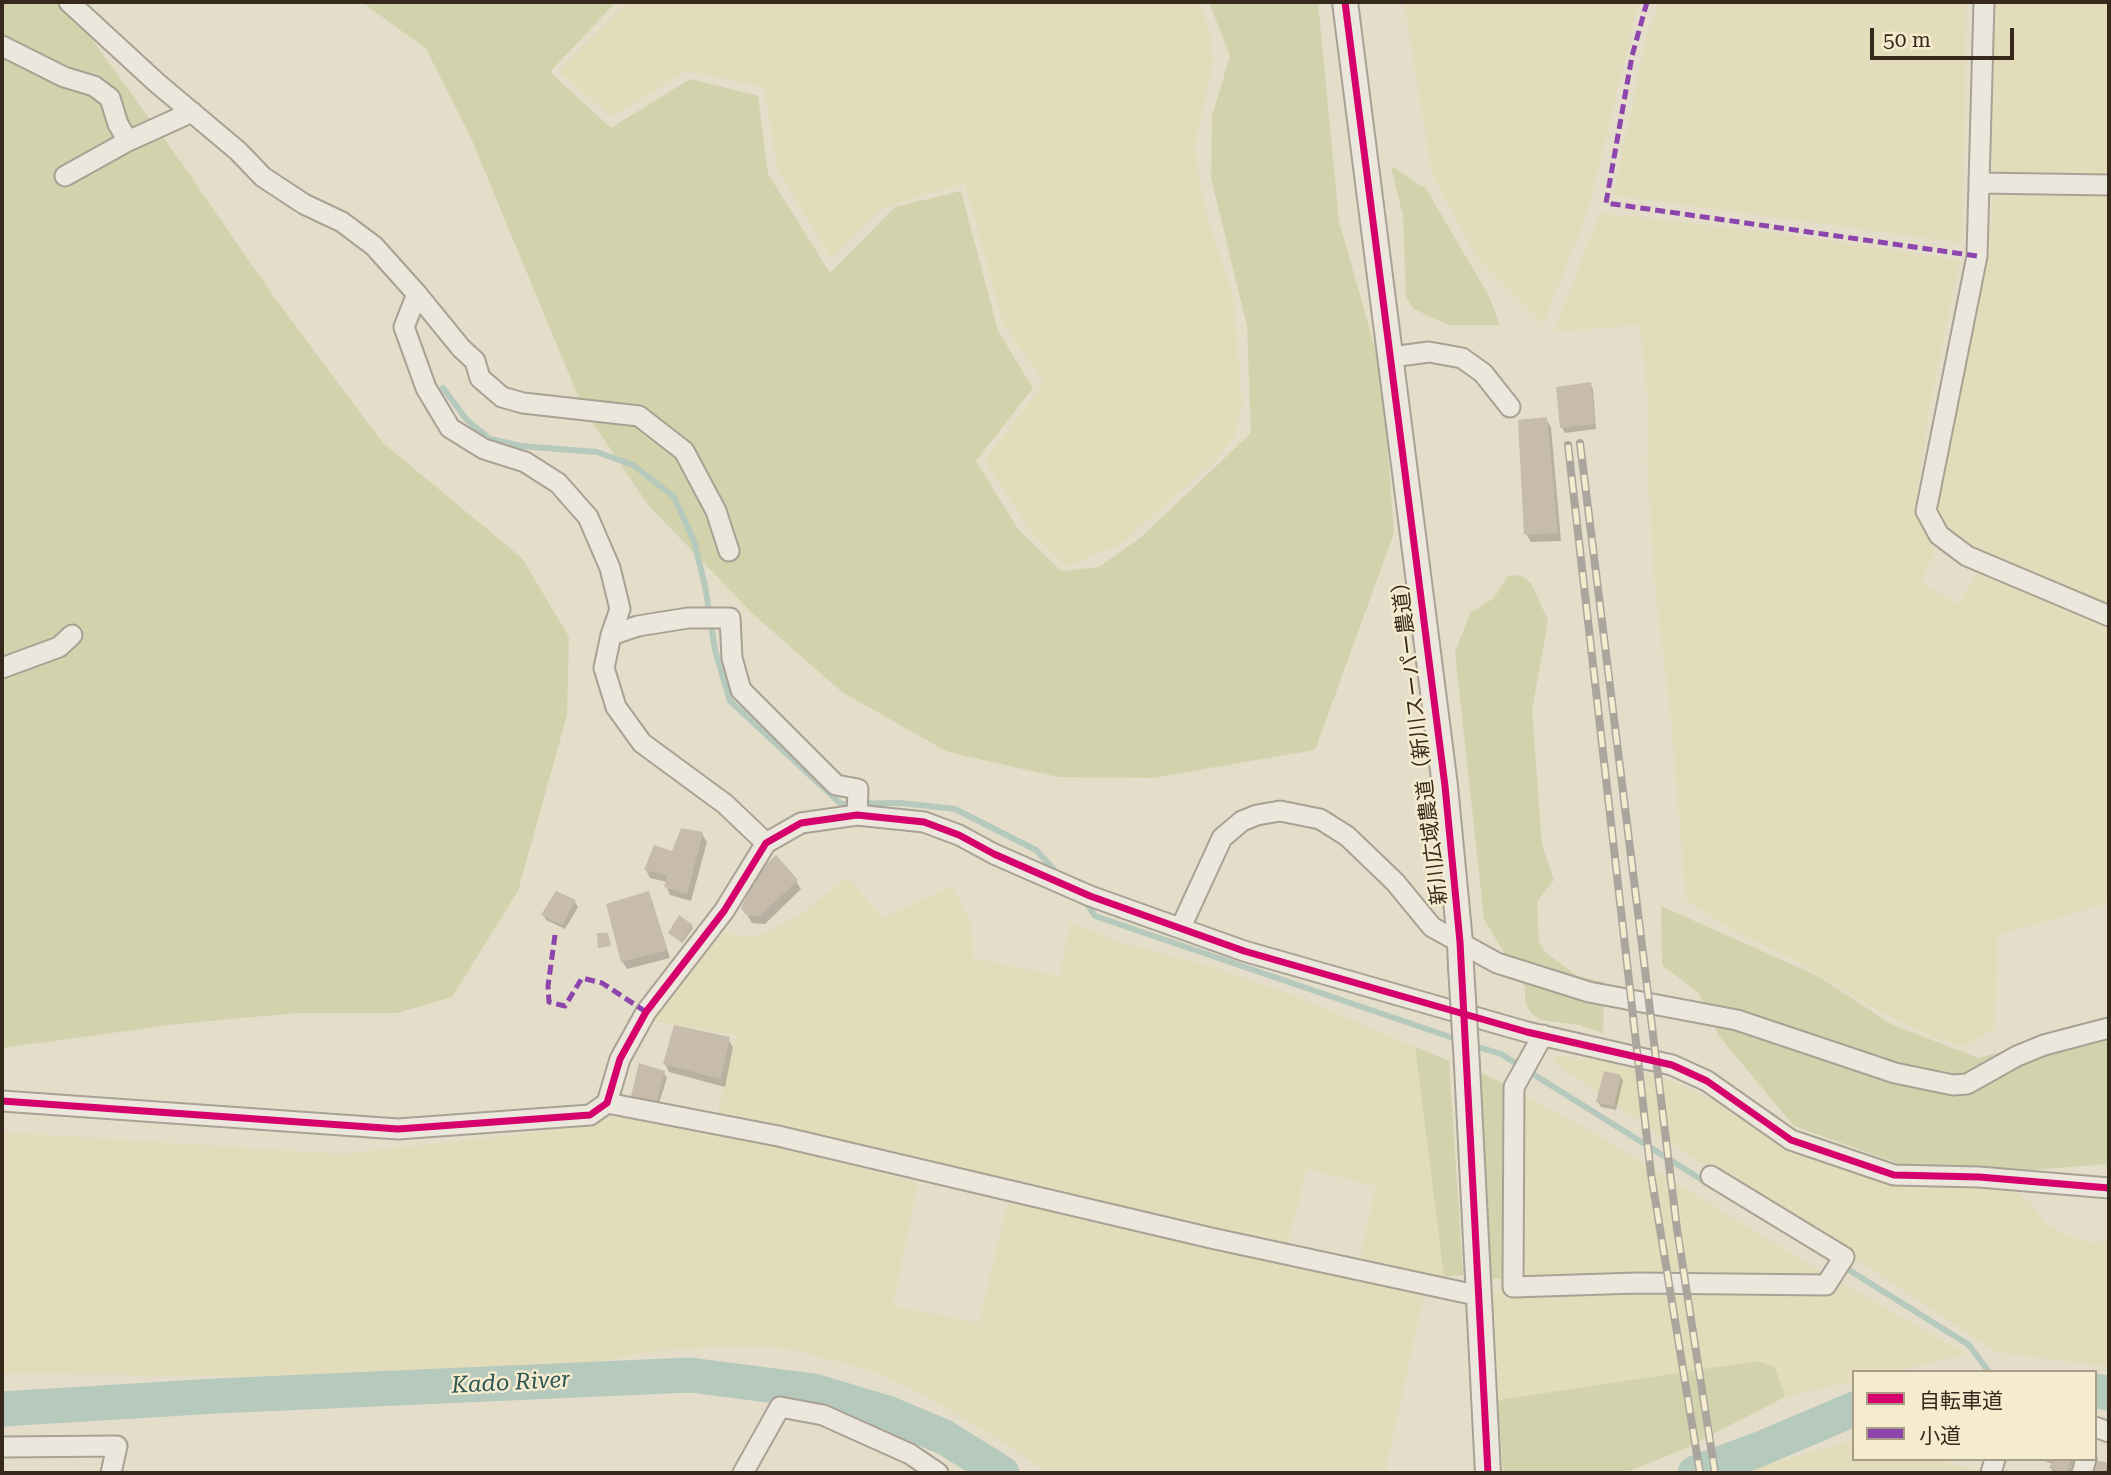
<!DOCTYPE html>
<html>
<head>
<meta charset="utf-8">
<style>
	body { margin:0 }
	#map { position:relative; width:2111px; height:1475px; overflow:hidden; background:#e4ddca; font-family:"Roboto Serif","Noto Sans JP",serif }
	canvas { display:block }
	.frame { position:absolute; inset:0; border:4px solid #36291c; pointer-events:none }
	.legend { position:absolute; left:1852px; top:1370px; width:245px; height:91px; box-sizing:border-box; background:#f5ebcf; border:2px solid #a99d87; margin:0; padding:9px 12px; list-style:none; font-size:21px; color:#36291c }
	.legend li { display:flex; align-items:center; gap:14px; height:35px }
	.legend b { width:35px; border:2px solid #a99d87 }
	.scale { position:absolute; left:1870px; top:28px; width:144px; height:32px; box-sizing:border-box; border:4px solid #36291c; border-top:0; padding-left:9px; font-size:21px; line-height:24px; white-space:nowrap; color:#36291c; -webkit-text-stroke:5px #f5ebcf; paint-order:stroke }
</style>
</head>
<body>
<div id="map">
<canvas width="2111" height="1475"></canvas>
<div class="frame"></div>
<ul class="legend">
<li><b style="height:9px;background:#d6006c"></b>自転車道</li>
<li><b style="height:9px;background:#8e44ad"></b>小道</li>
</ul>
<div class="scale">50 m</div>
</div>
<script>
const ctx = document.querySelector('canvas').getContext('2d');
ctx.lineJoin = 'round';
function fill(path, color) { ctx.fillStyle = color; ctx.fill(path, 'evenodd'); }
const toPath = rows => new Path2D(rows.map(r => 'M' + r).join(''));
function stroke(path, color, width, dash) { ctx.strokeStyle = color; ctx.lineWidth = width; ctx.lineCap = dash ? 'butt' : 'round'; ctx.setLineDash(dash || []); ctx.stroke(path); }
function drawText(font, color, halo, rows, align = 'center') {
  ctx.font = font + ' "Roboto Serif","Noto Sans JP",serif'; ctx.lineWidth = 5; ctx.setLineDash([]); ctx.textBaseline = 'middle'; ctx.strokeStyle = halo; ctx.fillStyle = color; for (const [text, x, y, turn = 0] of rows) {
    ctx.save(); ctx.translate(x, y); ctx.rotate((+turn || 0) * Math.PI / 180); ctx.textAlign = isNaN(turn) ? turn : align; if (halo) ctx.strokeText(text, 0, 0); ctx.fillText(text, 0, 0); ctx.restore();
  }
}
const farmland = toPath([
	[627,2,1198,2,1209,30,1213,61,1195,147,1203,201,1234,301,1242,403,1235,435,1214,462,1119,545,1067,566,1032,534,985,460,1044,383,1003,323,965,183,884,207,832,259,778,171,764,87,686,71,612,117,558,71],
	[1404,2,1639,2,1588,211,1543,324,1475,255,1432,173],
	[1660,2,1967,2,1962,243,1613,195,1647,35],
	[1992,2,2109,2,2109,177,1998,176,1992,169],
	[1994,192,2109,193,2109,608,1963,545,1942,526,1936,500,1976,321,1988,255],
	[1600,213,1778,233,1960,260,1928,418,1916,500,1919,522,1935,551,1921,582,1958,605,1978,572,2109,627,2109,903,1998,935,1995,1028,1962,1047,1927,1034,1868,1005,1791,958,1734,931,1686,900,1670,709,1655,587,1647,460,1648,401,1640,325,1554,332],
	[848,877,882,918,953,886,971,924,973,958,1060,976,1070,922,1118,942,1210,966,1288,993,1415,1047,1444,1277,1360,1258,1376,1186,1307,1169,1287,1246,717,1118,736,1035,652,1021,724,931,731,935,757,937,800,915],
	[1557,1056,1611,1061,1679,1084,1724,1105,1789,1148,1972,1186,2012,1189,2028,1200,2044,1222,2066,1235,2096,1244,2109,1237,2109,1367,1996,1352,1850,1255,1720,1176,1553,1062],
	[1523,1095,1598,1135,1818,1270,1967,1354,1892,1372,1854,1372,1854,1381,1785,1397,1775,1368,1758,1361,1498,1400,1493,1291,1518,1290],
	[616,1117,655,1122,739,1138,918,1182,893,1306,979,1323,1008,1201,1094,1223,1424,1295,1385,1473,1048,1473,1003,1442,928,1397,873,1371,791,1349,738,1346,657,1351,580,1365,493,1366,384,1376,276,1377,2,1373,2,1132,341,1154,549,1131],
	[1854,1440,1854,1459,1935,1459,1978,1471,1977,1473,1757,1473,1756,1468]
]);
const green = toPath([
	[2,2,65,2,178,158,274,297,383,443,522,558,569,637,567,715,518,891,452,997,397,1013,297,1013,177,1024,2,1048],
	[362,2,616,2,550,72,611,128,690,79,758,96,768,174,830,273,895,207,961,191,998,331,1033,388,976,461,1018,529,1061,571,1099,567,1140,538,1251,433,1247,326,1211,178,1212,116,1230,56,1209,2,1318,2,1339,221,1382,373,1394,533,1315,750,1151,778,1058,777,948,752,842,692,753,614,648,505,583,408,471,138,426,49],
	[1391,166,1426,189,1488,294,1500,325,1448,325,1414,309,1406,298,1403,216],
	[1521,575,1531,583,1548,620,1532,711,1542,844,1554,880,1537,901,1539,942,1546,953,1578,976,1604,982,1603,1033,1579,1025,1541,1020,1531,1013,1525,1002,1525,988,1484,919,1455,652,1470,613,1494,598,1508,576],
	[1661,906,1818,976,1891,1024,1978,1058,2085,1031,2109,1017,2109,1164,1936,1177,1794,1126,1719,1036,1699,993,1662,965],
	[1415,1047,1449,1061,1463,1275,1444,1277],
	[1477,1071,1507,1085,1505,1279,1488,1278],
	[1758,1361,1775,1367,1785,1397,1682,1450,1624,1473,1503,1473,1498,1400]
]);
const shadow = toPath([
	[1590,384,1593,389,1596,429,1565,433,1562,428,1557,389],
	[1546,419,1551,427,1561,541,1531,542,1526,534],
	[702,834,707,842,691,901,670,895,666,886,667,882,650,878,646,870],
	[796,881,801,889,765,924,752,923,743,908],
	[648,893,652,901,670,958,627,969,622,961],
	[575,902,578,907,565,929,546,920,543,915],
	[692,926,693,928,682,943,670,933],
	[728,1039,733,1047,725,1087,669,1072,665,1064],
	[664,1073,667,1078,658,1107,636,1101,633,1096],
	[1620,1076,1623,1081,1616,1110,1601,1107,1598,1102],
	[2039,1459,2074,1459,2070,1473,2054,1473,2051,1468,2053,1464]
]);
const stream = toPath([
	[443,388,467,420,490,439,521,446,597,452,633,465,674,497,694,541,705,586,715,650,730,701,841,804,901,803,955,809,1036,850,1060,876],
	[1085,901,1095,916,1459,1040],
	[1472,1045,1501,1054,1707,1183],
	[1841,1265,1969,1345,1989,1372]
]);
const river = toPath([
	[2095,1391,2109,1393],
	[2,1409,216,1396,690,1375,814,1391,887,1413,944,1437,1002,1473],
	[1695,1473,1760,1449,1854,1409]
]);
const building = toPath([
	[1591,382,1595,424,1560,428,1556,387],
	[1547,417,1558,533,1524,535,1518,420],
	[681,828,703,832,687,894,664,887,667,875,644,870,654,845,672,851],
	[776,855,798,880,760,916,746,915,741,908,759,871],
	[556,891,576,900,562,925,541,915],
	[649,891,667,950,621,962,606,904],
	[679,915,693,925,681,942,668,933],
	[597,933,608,933,611,946,598,948],
	[674,1025,730,1037,721,1079,663,1064],
	[639,1063,665,1071,656,1103,631,1096],
	[1604,1071,1621,1075,1614,1106,1596,1102],
	[2053,1459,2071,1459,2066,1473,2049,1468],
	[2095,1460,2109,1463,2109,1473,2090,1473]
]);
const minor = toPath([
	[69,2,157,83,238,151,263,177,304,204,342,222,374,246,417,294,404,327,426,388,450,428,484,449,525,462,558,483,588,517,610,568,620,609,611,635,604,668,616,707,642,743,725,804,766,843],
	[1984,2,1977,256,1926,511,1939,535,1967,556,2109,616],
	[2,46,64,77,94,86,110,98,118,124,128,141,192,112],
	[65,176,128,141],
	[1979,183,2109,185],
	[417,294,461,348,475,361,480,378,502,397,523,403,639,416,684,451,716,511,729,551],
	[1391,357,1429,352,1462,358,1483,373,1510,407],
	[611,635,638,626,688,618,730,618,732,658,741,690,836,785,858,789,857,815],
	[2,668,59,647,72,635],
	[1181,927,1222,838,1242,821,1257,815,1280,811,1320,819,1347,836,1395,882,1432,927,1497,963,1589,992,1737,1020,1895,1073,1953,1085,1967,1084,2017,1056,2044,1045,2109,1028],
	[1543,1035,1514,1087,1513,1287,1637,1283,1826,1285,1844,1257,1711,1176],
	[2,1101,398,1129,590,1115,607,1103,620,1059,646,1012,724,911,766,843,801,823,857,815,924,822,959,835,994,854,1090,896,1244,951,1527,1032,1672,1065,1707,1081,1791,1140,1894,1175,1979,1177,2109,1188],
	[607,1103,778,1136,1211,1238,1480,1296],
	[2095,1427,2109,1432],
	[2,1447,117,1446,111,1473],
	[743,1473,780,1407,823,1415,910,1454,938,1473],
	[1991,1473,1995,1459],
	[2082,1473,2086,1459]
]);
const tertiary = toPath([
	[1345,2,1445,786,1460,942,1461,966],
	[1467,1066,1488,1473]
]);
const rail = toPath([
	[1580,443,1677,1229,1715,1473],
	[1568,445,1651,1174,1700,1473]
]);
const tertiaryBridge = toPath([
	[1461,966,1467,1066]
]);
const quiet = toPath([
	[1647,2,1632,56,1606,203,1977,256],
	[555,935,548,986,549,1002,565,1006,582,978,602,983,646,1012]
]);
const cycleway = toPath([
	[1345,2,1445,786,1460,942,1488,1473],
	[2,1101,398,1129,590,1115,607,1103,620,1059,646,1012,724,911,766,843,801,823,857,815,924,822,959,835,994,854,1090,896,1244,951,1527,1032,1672,1065,1707,1081,1791,1140,1894,1175,1979,1177,2109,1188]
]);
const streetNames = [
	["新川広域農道（新川スーパー農道）",1420,738,-97]
];
const waterNames = [
	["Kado River",511,1383,-3]
];
fill(farmland, '#e3dcba');
fill(green, '#d2d3ac');
fill(shadow, '#0003');
stroke(stream, '#b6c9bd', 6);
stroke(river, '#b6c9bd', 35);
fill(building, '#c7bbab');
stroke(minor, '#a8a194', 23);
stroke(tertiary, '#a8a194', 28);
stroke(minor, '#ece7dc', 19);
stroke(tertiary, '#ece7dc', 24);
stroke(rail, '#aaa69d', 8);
stroke(rail, '#f5ebcf', 5, [16]);
stroke(tertiaryBridge, '#a8a194', 28, []);
stroke(tertiaryBridge, '#ece7dc', 24);
stroke(quiet, '#8e44ad', 5, [10, 5]);
stroke(cycleway, '#d6006c', 7);
drawText('21px', '#36291c', '#f5ebcf', streetNames);
drawText('italic 23px', '#2c5654', '#f5ebcf', waterNames);
</script>
</body>
</html>
